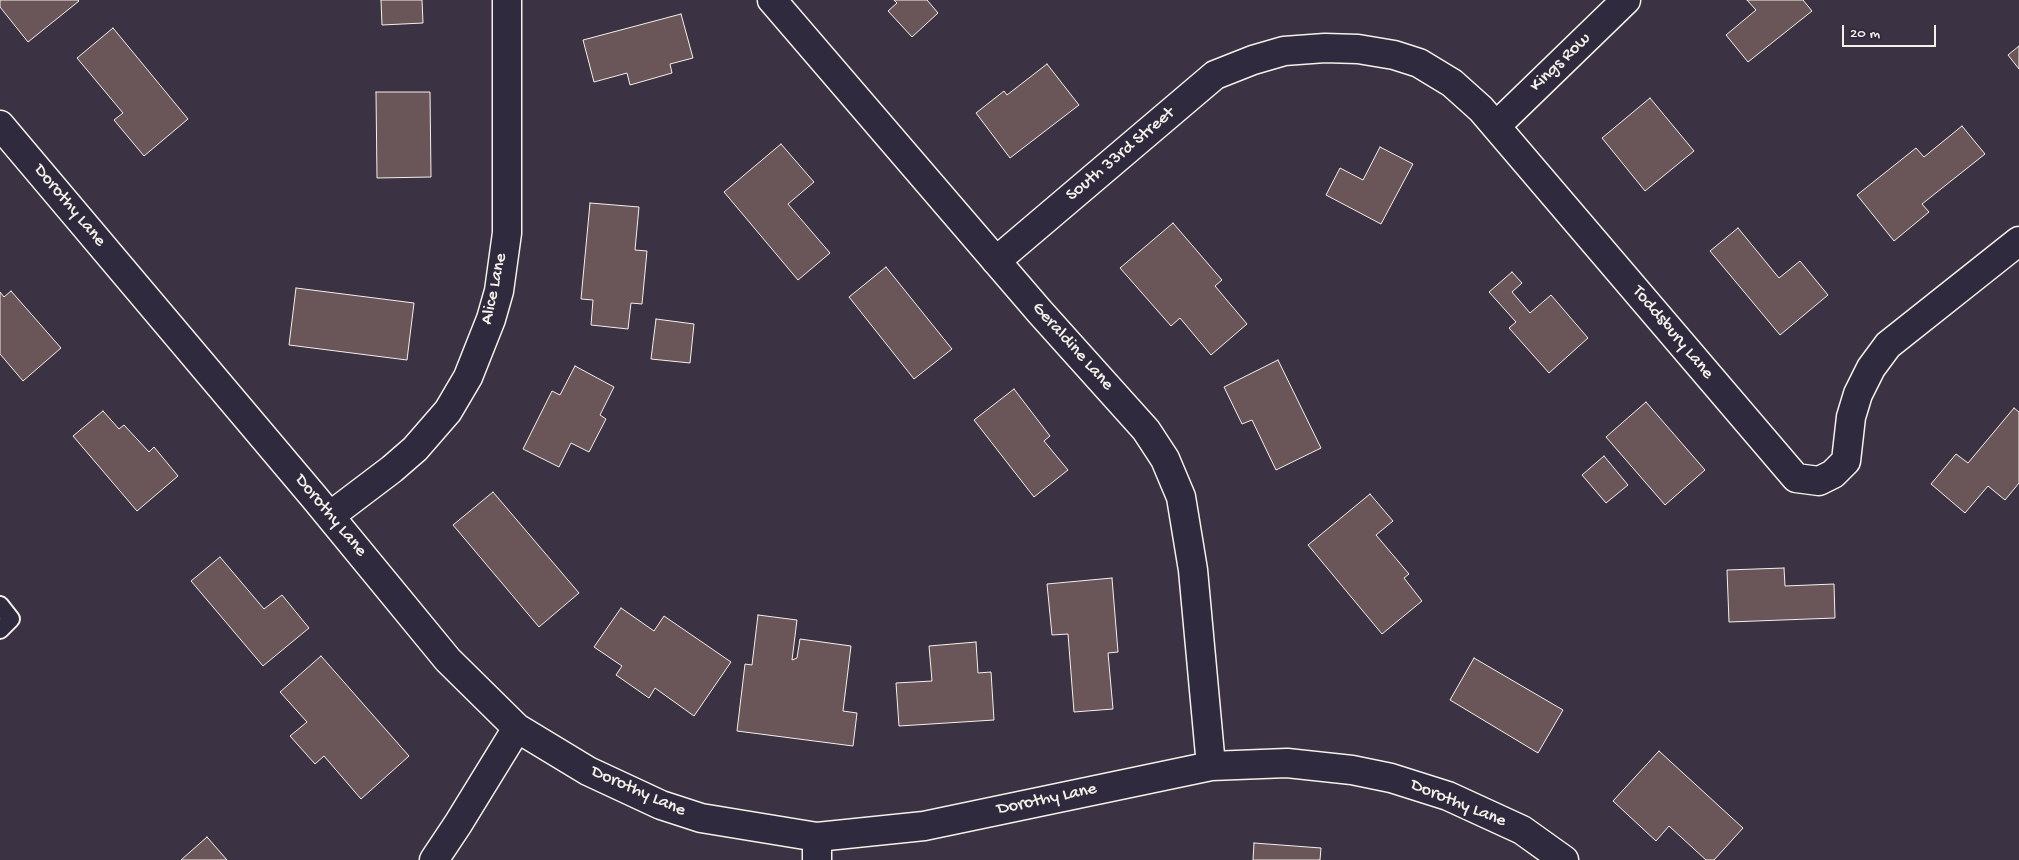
<!DOCTYPE html>
<html>
<head>
<meta charset="utf-8">
<style>
	body { margin:0 }
	#map { position:relative; width:2019px; height:860px; overflow:hidden; background:#3b3343; font-family:"Gochi Hand",sans-serif }
	canvas { display:block }
	.scale { position:absolute; left:1842px; top:25px; width:94px; height:22px; box-sizing:border-box; border:2px solid #f4f1e8; border-top:0; padding-left:6px; font-size:15px; line-height:18px; white-space:nowrap; color:#f4f1e8; -webkit-text-stroke:4px #2f2a3d; paint-order:stroke }
</style>
</head>
<body>
<div id="map">
<canvas width="2019" height="860"></canvas>
<div class="scale">20 m</div>
</div>
<script>
const ctx = document.querySelector('canvas').getContext('2d');
ctx.lineJoin = 'round';
function fill(path, color) { ctx.fillStyle = color; ctx.fill(path, 'evenodd'); }
const toPath = rows => new Path2D(rows.map(r => 'M' + r).join(''));
function stroke(path, color, width, dash) { ctx.strokeStyle = color; ctx.lineWidth = width; ctx.lineCap = dash ? 'butt' : 'round'; ctx.setLineDash(dash || []); ctx.stroke(path); }
function drawText(font, color, halo, rows, align = 'center') {
  ctx.font = font + ' "Gochi Hand",sans-serif'; ctx.lineWidth = 5; ctx.setLineDash([]); ctx.textBaseline = 'middle'; ctx.strokeStyle = halo; ctx.fillStyle = color; for (const [text, x, y, turn = 0] of rows) {
    ctx.save(); ctx.translate(x, y); ctx.rotate((+turn || 0) * Math.PI / 180); ctx.textAlign = isNaN(turn) ? turn : align; if (halo) ctx.strokeText(text, 0, 0); ctx.fillText(text, 0, 0); ctx.restore();
  }
}
const building = toPath([
	[0,0,78,0,79,1,28,42,0,7,0,0],
	[381,0,422,0,423,23,382,25,381,0],
	[894,0,927,0,938,13,912,37,888,11,897,3,894,0],
	[1747,0,1803,0,1812,11,1748,62,1726,35,1756,10,1747,0],
	[681,14,693,58,670,64,672,73,630,85,627,73,594,82,583,40,681,14],
	[113,28,188,119,144,156,114,120,123,113,77,58,113,28],
	[2019,46,2019,69,2008,55,2019,46],
	[1047,64,1079,105,1010,158,976,113,1004,91,1007,95,1047,64],
	[376,92,430,92,431,177,377,178,376,92],
	[1650,98,1694,151,1645,191,1602,138,1650,98],
	[1962,126,1985,154,1922,204,1929,212,1894,241,1857,195,1916,148,1924,157,1962,126],
	[781,144,814,182,788,204,830,253,798,280,724,192,781,144],
	[1380,147,1413,164,1381,224,1326,195,1340,168,1363,180,1380,147],
	[590,203,639,207,635,250,647,251,642,304,631,303,628,329,591,325,593,300,581,299,590,203],
	[1173,223,1222,280,1215,286,1247,324,1211,355,1180,318,1171,326,1120,268,1173,223],
	[1738,228,1779,278,1800,261,1828,295,1780,335,1710,251,1738,228],
	[886,267,952,349,914,379,849,297,886,267],
	[1512,272,1522,283,1512,292,1530,313,1551,295,1588,338,1549,373,1509,328,1516,322,1489,292,1512,272],
	[296,288,414,303,407,360,289,345,296,288],
	[11,291,61,348,23,381,0,354,0,292,4,297,11,291],
	[656,319,694,324,690,363,651,359,656,319],
	[1278,360,1321,448,1276,470,1252,420,1242,424,1224,387,1278,360],
	[575,366,614,387,600,415,606,419,589,452,571,443,559,467,523,449,552,391,560,395,575,366],
	[1014,389,1050,436,1044,441,1068,470,1034,497,974,420,1014,389],
	[1646,402,1705,470,1665,505,1606,437,1646,402],
	[2014,408,2019,412,2019,483,2005,500,1988,486,1965,513,1931,484,1956,454,1968,463,2014,408],
	[103,411,119,429,124,425,149,452,154,447,178,476,137,511,73,436,103,411],
	[1604,456,1628,485,1606,503,1582,475,1604,456],
	[493,492,579,593,539,627,453,525,493,492],
	[1370,494,1393,521,1376,535,1409,574,1404,578,1422,601,1382,634,1308,545,1370,494],
	[220,557,264,609,282,595,309,628,263,666,191,581,220,557],
	[1784,568,1785,586,1834,584,1835,618,1729,622,1727,570,1784,568],
	[1112,578,1118,652,1108,653,1113,709,1074,712,1068,634,1052,635,1047,584,1112,578],
	[621,608,654,631,664,616,731,662,694,716,655,688,649,698,616,675,622,666,594,647,621,608],
	[758,615,797,620,792,660,797,658,800,639,851,646,843,711,857,713,853,746,737,731,745,664,752,665,758,615],
	[976,642,978,673,991,672,994,720,899,726,896,683,932,681,929,646,976,642],
	[321,656,409,756,361,799,324,756,315,764,290,736,307,722,280,692,321,656],
	[1474,658,1563,710,1538,753,1450,700,1474,658],
	[1659,751,1743,828,1714,860,1706,860,1669,826,1656,841,1613,801,1659,751],
	[207,837,227,860,181,860,207,837],
	[1254,843,1321,848,1320,860,1253,860,1254,843]
]);
const service = toPath([
	[0,605,11,619,0,630]
]);
const minor = toPath([
	[772,0,1040,312,1146,430,1165,459,1181,497,1193,570,1211,766],
	[0,125,314,497,448,660,517,728,588,771,661,805,701,818,817,837,924,826,1211,766,1287,763,1352,770,1391,778,1448,796,1522,830,1564,860],
	[1496,126,1626,0],
	[996,261,1215,75,1253,60,1284,51,1325,48,1358,49,1394,55,1419,63,1452,83,1481,109,1796,478,1819,481,1833,474,1846,461,1851,417,1858,394,1871,368,1888,345,2019,241],
	[330,516,392,469,415,449,448,411,468,377,491,319,499,291,507,233,507,0],
	[434,860,458,824,517,728],
	[817,860,817,837]
]);
const streetNames = [
	["Kings Row",1561,63,-44],
	["South 33rd Street",1121,155,-40],
	["Dorothy Lane",69,206,50],
	["Alice Lane",495,289,-78],
	["Toddsbury Lane",1672,333,50],
	["Geraldine Lane",1072,347,48],
	["Dorothy Lane",330,516,50],
	["Dorothy Lane",638,792,24],
	["Dorothy Lane",1047,800,-12],
	["Dorothy Lane",1458,804,22]
];
fill(building, '#6a5559');
stroke(building, '#f4f1e8', 1);
stroke(service, '#f4f1e8', 20);
stroke(minor, '#f4f1e8', 31);
stroke(service, '#2f2a3d', 16);
stroke(minor, '#2f2a3d', 28);
drawText('18px', '#f4f1e8', '#2f2a3d', streetNames);
</script>
</body>
</html>
